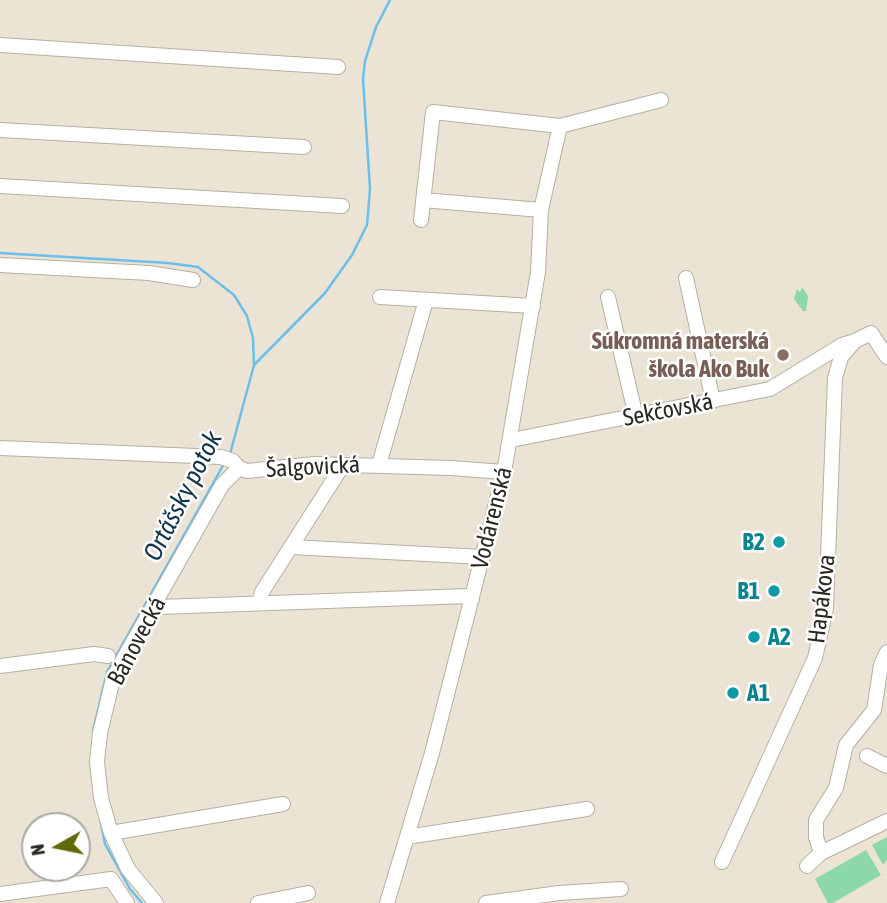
<!DOCTYPE html>
<html>
<head>
<meta charset="utf-8">
<style>
	body { margin:0 }
	#map { position:relative; width:887px; height:903px; overflow:hidden; background:#ebe4d5; font-family:"Asap Condensed",sans-serif }
	canvas { display:block }
	.north { position:absolute; left:21px; top:812px; width:70px; height:70px; box-sizing:border-box; background:#fff; border:2px solid #aaa9a7; border-radius:50%; rotate:261deg; font-size:19px; font-weight:700; line-height:28px; text-align:center; color:#2b2822 }
	.north::after { content:''; display:block; margin:auto; width:24px; height:32px; background:#616809; clip-path:polygon(50% 0,100% 100%,50% 72%,0 100%) }
</style>
</head>
<body>
<div id="map">
<canvas width="887" height="903"></canvas>
<div class="north">N</div>
</div>
<script>
const ctx = document.querySelector('canvas').getContext('2d');
ctx.lineJoin = 'round';
function fill(path, color) { ctx.fillStyle = color; ctx.fill(path, 'evenodd'); }
const toPath = rows => new Path2D(rows.map(r => 'M' + r).join(''));
function stroke(path, color, width, dash) { ctx.strokeStyle = color; ctx.lineWidth = width; ctx.lineCap = dash ? 'butt' : 'round'; ctx.setLineDash(dash || []); ctx.stroke(path); }
function drawText(font, color, halo, rows, align = 'center') {
  ctx.font = font + ' "Asap Condensed",sans-serif'; ctx.lineWidth = 5; ctx.setLineDash([]); ctx.textBaseline = 'middle'; ctx.strokeStyle = halo; ctx.fillStyle = color; for (const [text, x, y, turn = 0] of rows) {
    ctx.save(); ctx.translate(x, y); ctx.rotate((+turn || 0) * Math.PI / 180); ctx.textAlign = isNaN(turn) ? turn : align; if (halo) ctx.strokeText(text, 0, 0); ctx.fillText(text, 0, 0); ctx.restore();
  }
}
const green = toPath([
	[802,287,808,296,806,311,803,311,794,299,797,289,800,292],
	[887,837,887,860,883,865,872,845],
	[866,850,881,875,833,903,828,903,815,879]
]);
const stream = toPath([
	[0,253,168,263,198,267,234,295,247,316,253,338,254,365],
	[230,454,254,365,325,293,352,255,367,225,370,189,363,79,365,61,376,27,390,0],
	[93,731,107,672,225,462],
	[100,818,105,844,130,889,142,903]
]);
const minor = toPath([
	[0,45,338,67],
	[0,130,304,147],
	[0,186,342,206],
	[423,200,541,210],
	[421,220,433,112,560,126,661,100],
	[0,265,149,273,193,280],
	[686,278,713,401],
	[380,297,533,306],
	[608,297,636,417],
	[511,440,770,389,842,345,852,342],
	[0,448,221,457,233,461,239,468,247,471,314,464,451,468,504,472],
	[379,465,426,300],
	[291,547,483,557],
	[259,603,262,592,343,465],
	[155,605,159,607,468,596,472,599],
	[0,666,94,654,108,656],
	[867,756,887,766],
	[111,833,283,804],
	[407,837,587,809],
	[821,853,816,837,816,820,836,788,846,745,874,710,881,665,887,652],
	[722,862,815,658,826,608,835,378,841,357,855,341,871,333,887,357],
	[807,866,821,853,887,821],
	[0,894,111,879,127,903],
	[156,903,128,869,111,833,101,798,97,762,100,733,113,679,121,663,222,485,239,468],
	[258,903,308,893],
	[387,903,432,753,504,472,538,272,541,210,560,126],
	[486,903,559,893,621,889]
]);
const markers = [
	[783,355,7,"#8d6e63"],
	[779,542,7,"#0f9aa8"],
	[774,591,7,"#0f9aa8"],
	[754,637,7,"#0f9aa8"],
	[733,693,7,"#0f9aa8"]
];
const educationNames = [
	["Súkromná materská",769,341],
	["škola Ako Buk",769,369]
];
const streetNames = [
	["Sekčovská",668,410,-11],
	["Šalgovická",313,467,-3],
	["Vodárenská",492,518,-76],
	["Hapákova",822,599,-83],
	["Bánovecká",137,641,-62]
];
const cultureNames = [
	["B2",765,542],
	["B1",760,591],
	["A2",768,637,"left"],
	["A1",747,693,"left"]
];
const waterNames = [
	["Ortášsky potok",183,496,-63]
];
fill(green, '#8dd8a9');
stroke(stream, '#6cbfea', 2.5);
stroke(minor, '#b6b0a1', 16);
stroke(minor, '#fff', 14);
for (const [x, y, r, color] of markers) { const dot = new Path2D(); dot.arc(x, y, r, 0, 2 * Math.PI); ctx.fillStyle = color; ctx.fill(dot); stroke(dot, '#fff', 2.5); }
drawText('bold 24px', '#785e54', '#fff', educationNames, 'right');
drawText('24px', '#2b2822', '#fff', streetNames);
drawText('bold 24px', '#0d838f', '#fff', cultureNames, 'right');
drawText('italic 26px', '#103548', '#fff', waterNames);
</script>
</body>
</html>
